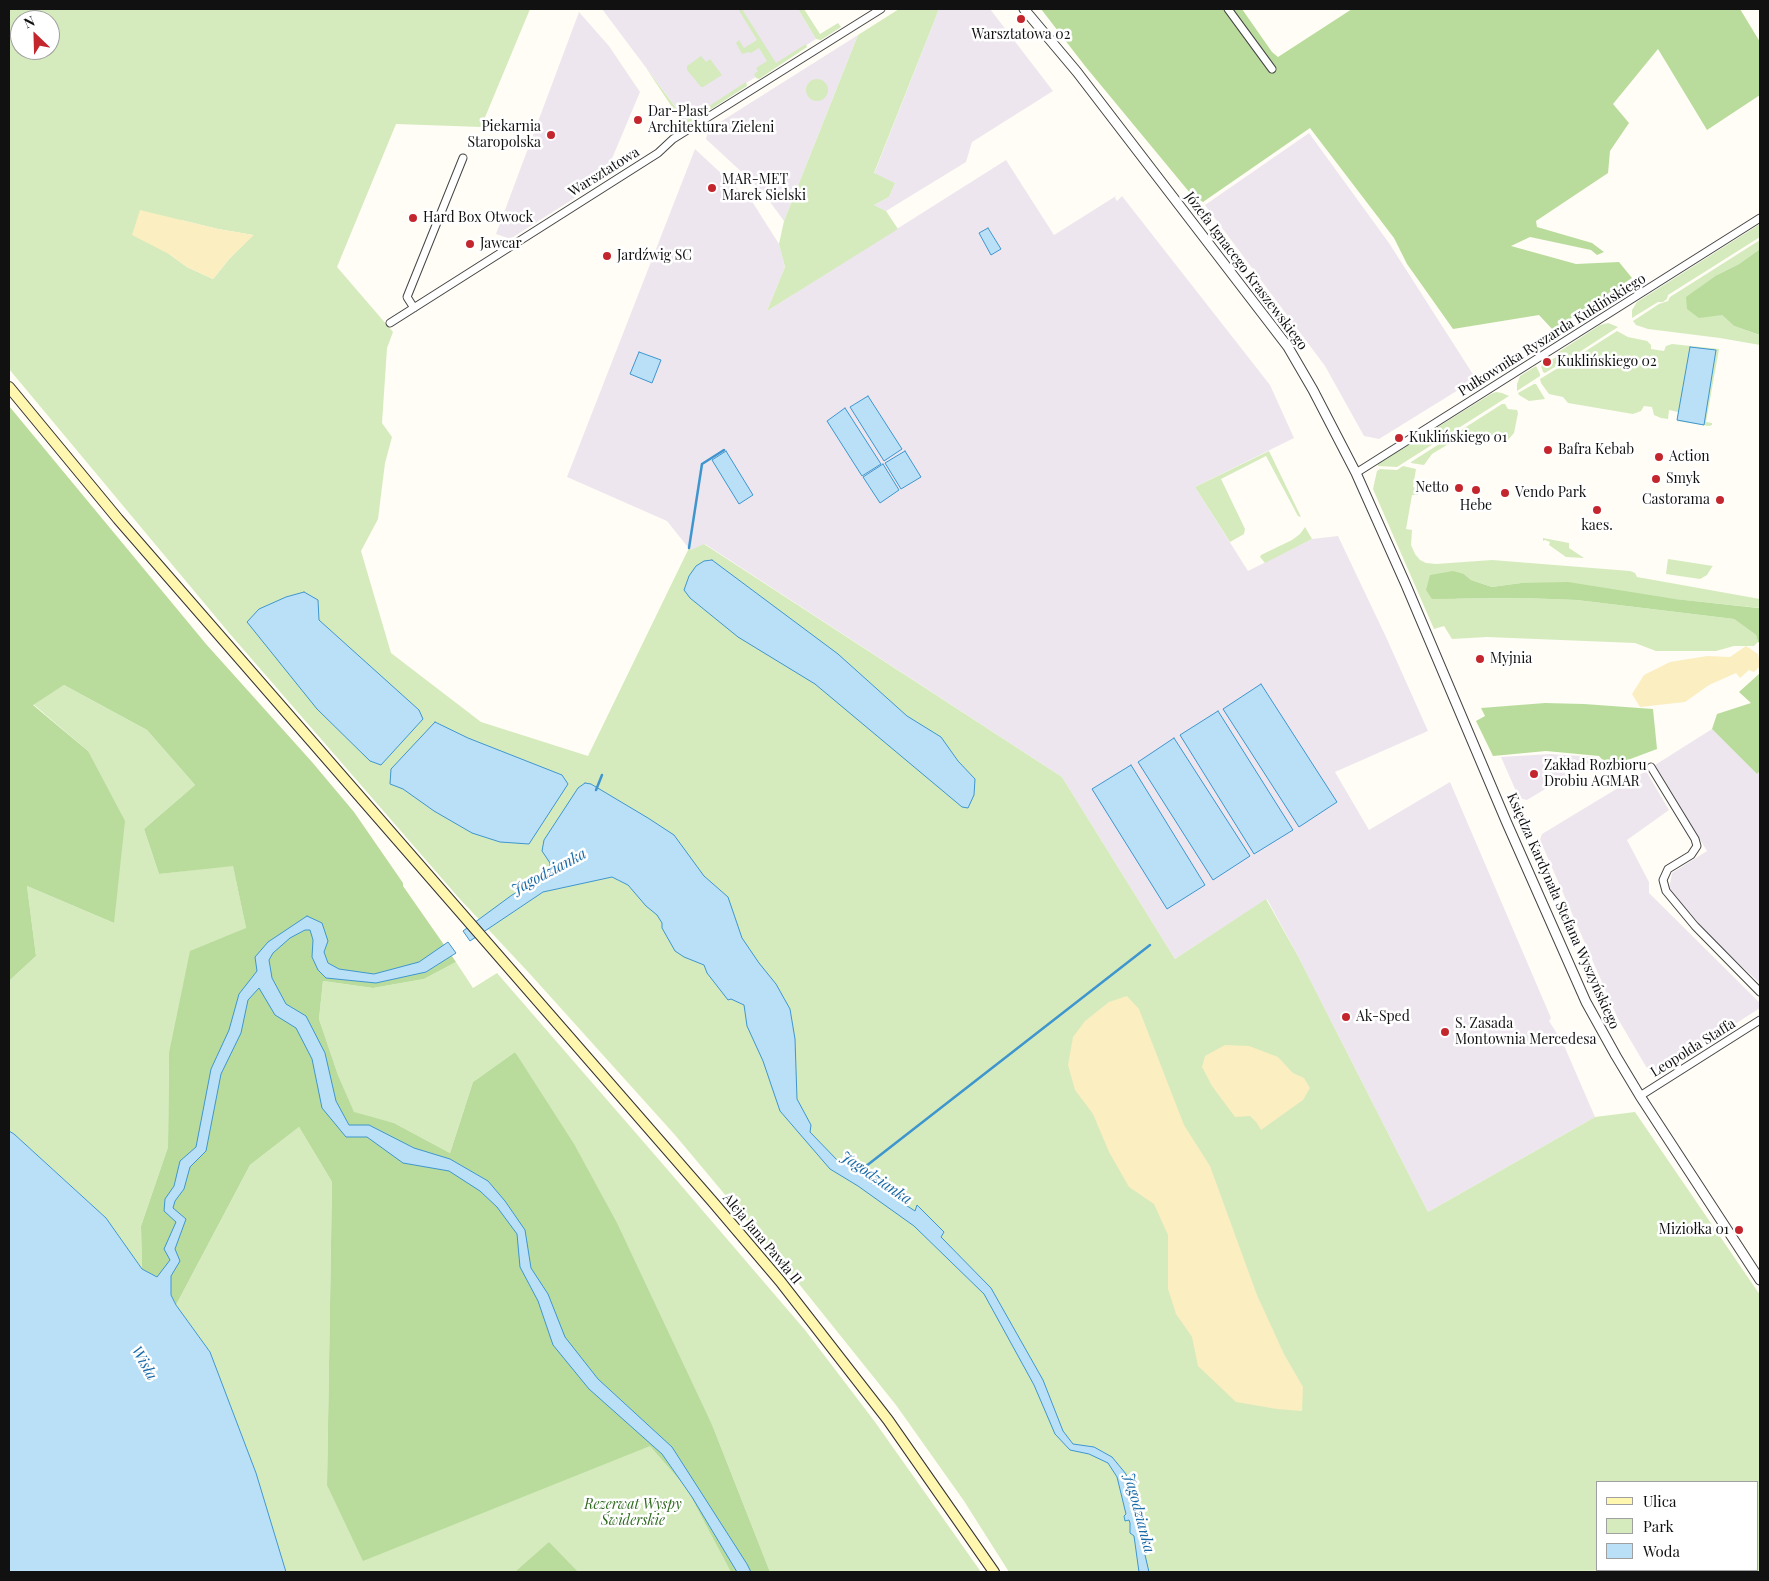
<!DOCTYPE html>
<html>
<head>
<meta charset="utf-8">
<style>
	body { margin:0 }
	#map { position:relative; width:1769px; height:1581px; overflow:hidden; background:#fffdf5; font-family:"Playfair Display",serif }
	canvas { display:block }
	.frame { position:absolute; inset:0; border:10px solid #111; pointer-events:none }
	.legend { position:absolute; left:1596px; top:1481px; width:162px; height:90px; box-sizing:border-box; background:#fff; border:1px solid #a0a0a0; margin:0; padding:6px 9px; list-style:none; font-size:15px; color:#111 }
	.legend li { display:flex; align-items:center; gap:10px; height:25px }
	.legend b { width:25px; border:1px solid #a0a0a0 }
	.north { position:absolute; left:10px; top:10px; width:50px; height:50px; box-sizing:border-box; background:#fff; border:1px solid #a0a0a0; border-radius:50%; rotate:336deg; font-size:14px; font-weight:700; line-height:20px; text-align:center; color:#111 }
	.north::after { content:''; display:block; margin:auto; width:18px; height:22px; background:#c4262e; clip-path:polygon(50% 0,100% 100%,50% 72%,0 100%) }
</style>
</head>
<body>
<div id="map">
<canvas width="1769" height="1581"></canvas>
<div class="frame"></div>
<ul class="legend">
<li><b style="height:6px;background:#fff6b0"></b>Ulica</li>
<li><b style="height:14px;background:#d5ebbd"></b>Park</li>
<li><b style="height:14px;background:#b9e0f7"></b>Woda</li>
</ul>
<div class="north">N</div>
</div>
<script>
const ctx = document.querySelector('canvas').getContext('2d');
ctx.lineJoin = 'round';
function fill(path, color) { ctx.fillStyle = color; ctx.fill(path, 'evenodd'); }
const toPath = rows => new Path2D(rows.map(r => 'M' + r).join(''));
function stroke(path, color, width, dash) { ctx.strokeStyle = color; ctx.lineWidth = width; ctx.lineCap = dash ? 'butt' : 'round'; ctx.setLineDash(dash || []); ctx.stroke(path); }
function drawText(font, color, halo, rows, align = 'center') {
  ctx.font = font + ' "Playfair Display",serif'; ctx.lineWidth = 5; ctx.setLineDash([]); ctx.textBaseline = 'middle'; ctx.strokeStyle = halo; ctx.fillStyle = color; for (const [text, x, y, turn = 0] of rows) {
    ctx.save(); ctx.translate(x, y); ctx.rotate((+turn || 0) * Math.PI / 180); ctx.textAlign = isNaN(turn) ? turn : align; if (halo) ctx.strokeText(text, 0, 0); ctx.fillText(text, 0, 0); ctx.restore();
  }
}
const industrial = toPath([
	[602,9,798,9,816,39,686,121],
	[939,9,990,9,1053,91,972,142,966,162,886,211,874,205,889,197,895,183,874,174],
	[579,12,609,46,640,92,603,180,510,239,496,234],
	[858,35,784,221,762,191,706,139,709,129],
	[1309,133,1389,243,1476,379,1379,439,1364,436,1325,366,1205,205],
	[695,149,753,203,779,244,785,267,767,311,1006,160,1054,235,1116,196,1115,198,1117,201,1122,196,1270,385,1294,438,1195,487,1248,571,1312,539,1338,536,1386,637,1428,731,1335,772,1369,830,1450,782,1551,1018,1549,1021,1563,1043,1595,1117,1428,1212,1299,958,1267,899,1175,959,1062,777,705,544,691,551,667,521,567,477],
	[1712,729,1757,774,1760,771,1760,983,1718,945,1669,889,1672,873,1707,851,1655,765],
	[1549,754,1598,757,1527,800,1519,798,1501,757],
	[1646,771,1669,810,1627,840,1649,882,1649,893,1760,1003,1760,1008,1655,1075,1651,1075,1618,1019,1540,840,1542,834]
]);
const green = toPath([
	[9,9,530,9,481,127,396,124,337,267,393,332,387,348,382,423,392,437,385,463,378,519,361,551,391,653,481,722,588,756,689,548,691,550,704,544,1062,777,1175,959,1266,899,1299,958,1428,1212,1595,1117,1635,1112,1760,1295,1760,1572,1009,1572,964,1501,896,1405,783,1264,675,1135,530,974,458,897,230,634,9,369],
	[20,20,50,20,50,50,20,50],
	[181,220,218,229,253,235,230,258,213,279,187,267,169,254],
	[1598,1482,1758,1482,1758,1570,1598,1570],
	[738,9,742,9,776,63,806,44,807,47,759,79,756,78,754,74,758,71,756,68,767,61,759,48,751,53,749,52,742,54,736,43,739,40,744,48,757,40],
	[798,9,804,9,820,34,838,23,841,27,821,40,816,39],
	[899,9,939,9,874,173,895,183,889,197,874,205,886,211,898,229,767,311,785,267,779,244,784,221,858,35],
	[701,56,706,62,710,59,722,75,703,87,701,87,687,70,687,66],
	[646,68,686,121,746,82,747,86,691,122,684,122,680,119],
	'806 90a11 11 0 1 1 22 0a11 11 0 1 1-22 0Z',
	[1760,224,1760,237,1668,295,1667,299,1663,302,1658,302,1632,318,1632,310,1637,302],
	[1760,240,1760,249,1739,264,1717,275,1722,315,1734,326,1760,335,1760,345,1720,338,1648,329,1636,325,1633,321,1659,304,1668,301,1670,297],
	[1608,323,1618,327,1578,353,1577,356,1574,358,1571,357,1545,373,1543,372,1541,366,1558,356,1557,353,1600,325],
	[1617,331,1628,337,1647,341,1651,345,1651,349,1664,351,1666,346,1672,344,1719,349,1706,422,1712,423,1712,425,1709,426,1677,421,1678,412,1669,410,1668,419,1661,418,1654,415,1652,407,1644,406,1641,411,1633,414,1568,403,1563,397,1549,394,1541,383,1540,379,1571,360,1576,360,1580,357,1581,354],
	[1536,366,1540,374,1540,376,1517,391,1517,384,1520,376],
	[1534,384,1536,384,1545,399,1529,401,1519,395,1518,393],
	[1496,392,1502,393,1509,396,1397,467,1378,466,1378,464,1491,394],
	[1502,404,1505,404,1508,409,1517,410,1518,413,1514,433,1507,441,1497,443,1495,443,1496,437,1463,432,1462,438,1455,440,1432,454,1424,465,1411,463,1411,462],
	[1269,451,1301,517,1298,516,1266,456,1221,479,1245,529,1244,534,1230,542,1195,487],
	[1403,466,1416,469,1413,487,1419,488,1418,495,1412,495,1406,529,1412,530,1411,545,1415,554,1420,560,1426,563,1436,564,1492,560,1630,571,1635,573,1637,577,1760,599,1760,608,1521,583,1492,587,1471,580,1464,574,1456,599,1523,598,1577,600,1734,619,1756,635,1758,642,1754,646,1734,646,1716,651,1656,651,1635,643,1487,637,1452,639,1444,626,1434,629,1373,489,1377,471,1380,469,1397,470],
	[1305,527,1312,539,1265,563,1260,557,1261,555,1292,540,1300,534],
	[1543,538,1569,543,1569,548,1584,558,1566,557,1549,545,1550,542,1545,540,1543,541],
	[1668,559,1713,566,1712,567,1707,575,1700,579,1666,574],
	[64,685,147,730,195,785,144,829,159,874,233,865,246,928,169,1053,168,1147,141,1226,142,1269,106,1218,14,1134,9,1131,9,981,36,956,27,886,114,923,88,751,33,704],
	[456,962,473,988,497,973,667,1169,805,1330,875,1422,981,1572,770,1572,713,1427,515,1052,473,1082,450,1153,394,1123,354,1113,338,1075,319,1019,323,981,373,988,424,979],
	[299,1127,332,1182,327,1485,645,1444,651,1446,692,1493,733,1572,286,1572,256,1473,210,1352,176,1305,250,1165]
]);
const forest = toPath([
	[1041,9,1242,9,1272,52,1278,57,1352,9,1740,9,1760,42,1760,95,1707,130,1658,49,1613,104,1629,123,1610,151,1608,173,1536,221,1537,227,1592,243,1604,252,1597,255,1591,250,1530,237,1511,246,1576,264,1619,262,1632,278,1553,330,1539,315,1453,329,1407,264,1394,238,1310,128,1203,202,1190,193,1085,66],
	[1760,249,1760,335,1734,326,1722,315,1699,318,1687,309,1686,297,1717,275,1739,264],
	[9,406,206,644,312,762,354,812,403,883,403,886,456,962,424,979,373,988,323,981,319,1019,338,1075,354,1112,394,1123,450,1153,473,1082,515,1052,574,1144,617,1223,713,1427,770,1572,731,1572,686,1487,650,1446,363,1561,327,1485,332,1182,299,1127,250,1165,176,1305,171,1295,157,1277,142,1269,141,1226,168,1147,169,1053,190,951,246,928,233,866,159,874,144,829,195,785,147,730,64,685,33,705,88,751,125,821,114,923,27,886,36,956,9,981],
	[1453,571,1464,574,1471,580,1492,587,1521,583,1568,582,1675,599,1758,608,1760,608,1760,643,1758,642,1756,635,1734,619,1577,600,1523,598,1432,599,1426,590,1430,575],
	[1760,673,1760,771,1757,774,1712,729,1717,714,1751,703,1739,692],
	[1545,703,1584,704,1653,709,1657,749,1609,767,1599,756,1546,751,1493,756,1476,721,1485,716,1481,708],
	[549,1542,578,1572,515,1572]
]);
const sand = toPath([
	[140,210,218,229,254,235,230,258,213,279,187,267,169,254,132,235],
	[1746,646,1758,654,1760,666,1754,672,1749,670,1740,678,1736,673,1709,685,1685,702,1640,707,1632,694,1644,675,1670,662,1707,656,1730,657],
	[1127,996,1139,1009,1184,1125,1210,1166,1257,1295,1284,1354,1303,1387,1302,1411,1277,1409,1236,1402,1198,1366,1192,1337,1176,1314,1168,1289,1168,1235,1154,1204,1129,1187,1109,1152,1093,1114,1075,1090,1068,1065,1073,1037,1085,1021,1109,1002],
	[1225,1045,1249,1046,1278,1057,1293,1073,1304,1078,1310,1088,1303,1100,1261,1130,1257,1123,1250,1116,1235,1117,1212,1086,1202,1067,1205,1056]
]);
const water = toPath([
	[988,228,1001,249,991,255,979,233,988,228],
	[1690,347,1716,350,1704,425,1677,420,1690,347],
	[639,352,661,360,652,383,630,374,639,352],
	[868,396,902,449,884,461,850,407,868,396],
	[845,408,881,464,862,476,827,421,845,408],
	[726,451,753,495,739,504,712,460,726,451],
	[905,451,921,477,901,489,885,463,905,451],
	[883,464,899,490,880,503,863,477,883,464],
	[712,560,838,654,907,716,941,737,958,761,975,779,974,795,968,808,962,807,815,684,738,637,690,598,684,590,689,576,696,566,704,561,712,560],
	[304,592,318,600,319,620,419,710,423,719,381,765,370,761,317,709,247,622,259,609,286,597,304,592],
	[1261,684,1337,802,1299,827,1223,709,1261,684],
	[1218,711,1293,830,1254,854,1180,735,1218,711],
	[435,722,468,738,562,775,568,784,529,844,500,842,472,833,434,811,403,789,390,784,391,769,435,722],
	[1174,738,1250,856,1213,880,1138,762,1174,738],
	[1131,765,1205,885,1167,909,1092,789,1131,765],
	[585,783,591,784,648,818,674,835,704,876,728,897,742,938,759,963,776,984,790,1009,795,1039,797,1099,811,1125,810,1132,839,1162,863,1169,864,1178,915,1211,917,1205,944,1232,941,1237,991,1288,1043,1380,1063,1431,1073,1444,1094,1447,1112,1457,1126,1474,1149,1572,1139,1572,1134,1536,1130,1533,1130,1523,1129,1520,1125,1521,1124,1516,1126,1514,1117,1477,1108,1463,1089,1454,1070,1450,1055,1434,1034,1385,984,1294,914,1226,858,1186,830,1169,780,1111,763,1061,747,1026,744,1005,731,999,728,1000,707,973,704,965,684,957,675,951,662,928,662,923,657,915,646,906,628,885,612,877,543,892,470,941,463,931,512,895,550,874,550,863,542,851,544,840,578,788,585,783],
	[307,916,322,923,328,941,324,952,328,963,339,969,374,974,419,962,448,942,456,953,426,972,376,983,326,978,318,970,312,957,313,940,310,930,305,930,290,938,273,953,269,960,272,978,286,1004,306,1016,325,1053,336,1101,349,1125,369,1125,414,1148,450,1159,488,1181,505,1201,525,1230,531,1268,548,1294,565,1337,598,1379,672,1447,747,1564,751,1572,737,1572,692,1497,662,1454,589,1389,553,1345,538,1301,520,1267,517,1234,497,1207,480,1191,449,1171,403,1163,367,1137,346,1137,322,1108,312,1059,296,1028,275,1015,259,988,248,1000,241,1033,221,1074,206,1151,190,1167,184,1189,175,1201,173,1208,186,1219,175,1249,180,1261,171,1276,171,1295,176,1305,210,1352,256,1473,286,1572,9,1572,9,1131,14,1134,106,1218,142,1269,157,1277,170,1260,164,1249,176,1222,164,1211,165,1199,174,1186,180,1161,196,1147,211,1069,229,1030,239,994,257,971,255,957,268,942,307,916]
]);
const stream = toPath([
	[689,548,702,464,724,450],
	[596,790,602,775],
	[861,1170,1150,945]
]);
const minor = toPath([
	[1228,9,1272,69],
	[414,308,407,297,463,158],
	[390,323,658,153,673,139,881,9],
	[1356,473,1760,218],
	[1651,767,1695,839,1697,846,1691,855,1668,869,1663,880,1666,891,1695,926,1760,992],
	[1640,1096,1760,1020]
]);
const tertiary = toPath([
	[1024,9,1077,72,1288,347,1313,390,1356,473,1406,585,1506,821,1586,1002,1616,1056,1640,1096,1760,1280]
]);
const secondary = toPath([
	[9,387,118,519,712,1201,780,1281,888,1420,994,1572]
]);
const markers = [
	[1021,19,5,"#c4262e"],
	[638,120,5,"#c4262e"],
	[551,135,5,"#c4262e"],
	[712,188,5,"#c4262e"],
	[413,218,5,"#c4262e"],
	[470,244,5,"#c4262e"],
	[607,256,5,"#c4262e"],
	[1547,362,5,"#c4262e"],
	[1399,438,5,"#c4262e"],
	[1548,450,5,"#c4262e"],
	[1659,457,5,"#c4262e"],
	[1656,479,5,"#c4262e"],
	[1459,488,5,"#c4262e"],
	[1476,490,5,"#c4262e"],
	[1505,493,5,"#c4262e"],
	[1720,500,5,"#c4262e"],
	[1597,510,5,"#c4262e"],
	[1480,659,5,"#c4262e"],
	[1534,774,5,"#c4262e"],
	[1346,1017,5,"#c4262e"],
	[1445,1032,5,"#c4262e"],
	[1739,1230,5,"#c4262e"]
];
const poiNames = [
	["Warsztatowa 02",1021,35,"center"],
	["Dar-Plast",648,112],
	["Architektura Zieleni",648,128],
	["Piekarnia",541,127,"right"],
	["Staropolska",541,143,"right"],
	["MAR-MET",722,180],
	["Marek Sielski",722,196],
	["Hard Box Otwock",423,218],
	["Jawcar",480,244],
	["Jardźwig SC",617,256],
	["Kuklińskiego 02",1557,362],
	["Kuklińskiego 01",1409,438],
	["Bafra Kebab",1558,450],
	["Action",1669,457],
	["Smyk",1666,479],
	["Netto",1449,488,"right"],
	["Vendo Park",1515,493],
	["Castorama",1710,500,"right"],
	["Hebe",1476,506,"center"],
	["kaes.",1597,526,"center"],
	["Myjnia",1490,659],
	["Zakład Rozbioru",1544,766],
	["Drobiu AGMAR",1544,782],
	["Ak-Sped",1356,1017],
	["S. Zasada",1455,1024],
	["Montownia Mercedesa",1455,1040],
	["Miziołka 01",1729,1230,"right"]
];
const streetNames = [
	["Warsztatowa",604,172,-32],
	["Józefa Ignacego Kraszewskiego",1246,271,53],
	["Pułkownika Ryszarda Kuklińskiego",1552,335,-32],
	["Księdza Kardynała Stefana Wyszyńskiego",1563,911,66],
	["Leopolda Staffa",1693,1048,-32],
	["Aleja Jana Pawła II",762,1239,50]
];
const parkNames = [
	["Rezerwat Wyspy",633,1505],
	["Świderskie",633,1521]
];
const waterNames = [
	["Jagodzianka",549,872,-28],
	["Jagodzianka",876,1178,34],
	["Wisła",144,1363,60],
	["Jagodzianka",1139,1513,75]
];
fill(industrial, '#eee6ef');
fill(green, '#d5ebbd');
fill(forest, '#b9dc9c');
fill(sand, '#fbeec1');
fill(water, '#b9e0f7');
stroke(water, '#3f96cf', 1);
stroke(stream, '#3f96cf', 2.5);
stroke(minor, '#444', 9);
stroke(tertiary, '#444', 11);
stroke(secondary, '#333', 12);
stroke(minor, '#fff', 7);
stroke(tertiary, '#fff', 9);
stroke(secondary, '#fff6b0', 10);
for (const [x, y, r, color] of markers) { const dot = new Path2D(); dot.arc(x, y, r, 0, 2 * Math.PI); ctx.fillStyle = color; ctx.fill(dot); stroke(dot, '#fff', 2); }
drawText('14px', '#111', '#fff', poiNames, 'left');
drawText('14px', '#111', '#fff', streetNames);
drawText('italic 14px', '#2f6b1f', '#fff', parkNames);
drawText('italic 15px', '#1768a6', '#fff', waterNames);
</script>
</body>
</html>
